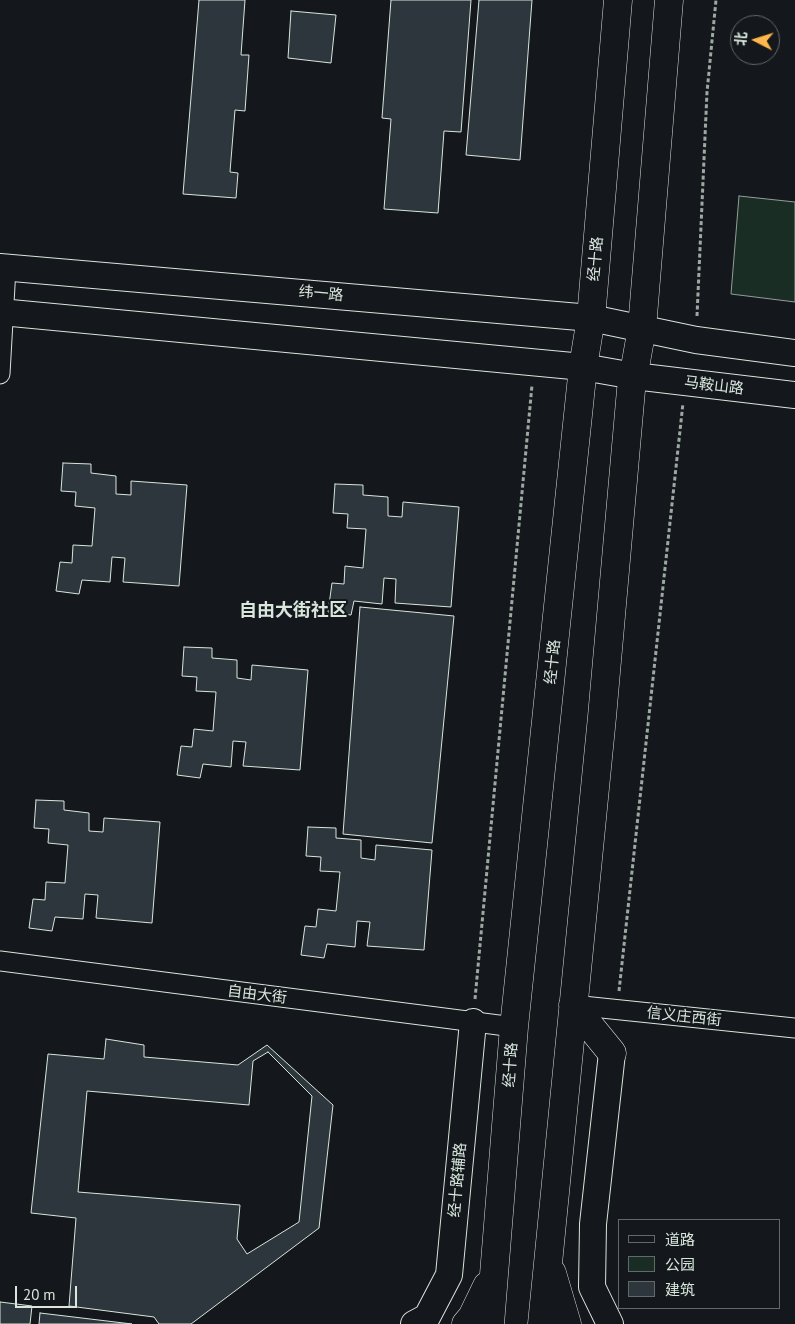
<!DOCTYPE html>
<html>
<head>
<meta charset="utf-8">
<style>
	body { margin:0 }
	#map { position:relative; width:795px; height:1324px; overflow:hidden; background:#14181c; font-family:"PT Sans","Noto Sans SC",sans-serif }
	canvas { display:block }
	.legend { position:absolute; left:618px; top:1219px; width:162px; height:90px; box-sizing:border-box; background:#14181c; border:1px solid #626a69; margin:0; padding:6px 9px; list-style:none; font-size:15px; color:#d8e6dc }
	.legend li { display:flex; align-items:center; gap:10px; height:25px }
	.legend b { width:25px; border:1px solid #626a69 }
	.north { position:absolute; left:730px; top:15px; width:50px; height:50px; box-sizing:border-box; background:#14181c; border:1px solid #626a69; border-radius:50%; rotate:275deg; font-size:14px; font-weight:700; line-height:20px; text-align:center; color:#d8e6dc }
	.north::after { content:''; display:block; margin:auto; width:18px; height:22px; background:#ffb74d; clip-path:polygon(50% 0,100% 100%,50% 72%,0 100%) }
	.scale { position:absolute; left:15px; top:1286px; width:62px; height:22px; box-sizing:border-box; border:2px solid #d8e6dc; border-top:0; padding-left:6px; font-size:15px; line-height:18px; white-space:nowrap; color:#d8e6dc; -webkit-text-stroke:4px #14181c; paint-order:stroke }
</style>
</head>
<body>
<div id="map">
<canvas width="795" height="1324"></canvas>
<ul class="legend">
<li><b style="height:6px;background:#14181c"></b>道路</li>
<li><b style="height:14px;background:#1a2d24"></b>公园</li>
<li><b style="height:14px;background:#2c363c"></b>建筑</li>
</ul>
<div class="north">北</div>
<div class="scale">20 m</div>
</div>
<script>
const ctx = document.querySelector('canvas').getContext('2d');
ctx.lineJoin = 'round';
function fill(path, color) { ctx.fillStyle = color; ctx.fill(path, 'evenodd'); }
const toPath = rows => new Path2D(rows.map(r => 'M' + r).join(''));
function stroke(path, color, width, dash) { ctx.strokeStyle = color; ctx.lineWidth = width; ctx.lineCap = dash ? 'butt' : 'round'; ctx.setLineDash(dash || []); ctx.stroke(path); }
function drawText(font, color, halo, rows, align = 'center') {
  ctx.font = font + ' "PT Sans","Noto Sans SC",sans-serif'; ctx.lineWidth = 4; ctx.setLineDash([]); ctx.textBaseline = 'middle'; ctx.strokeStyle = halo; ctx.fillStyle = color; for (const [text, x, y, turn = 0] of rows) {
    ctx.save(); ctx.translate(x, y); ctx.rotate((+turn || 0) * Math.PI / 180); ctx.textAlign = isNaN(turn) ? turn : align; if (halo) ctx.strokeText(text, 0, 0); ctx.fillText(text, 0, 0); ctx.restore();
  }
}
const green = toPath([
	[739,196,795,202,795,302,731,294,739,196]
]);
const building = toPath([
	[199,0,245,0,241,55,249,55,245,111,235,110,230,172,238,173,236,198,183,194,199,0],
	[391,0,471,0,461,132,444,131,438,213,384,209,391,119,382,118,391,0],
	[479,0,532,0,520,160,466,155,479,0],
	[291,11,336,15,331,63,288,58,291,11],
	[63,463,91,464,91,473,116,476,116,494,131,495,131,481,187,485,179,586,123,582,125,558,112,557,110,582,82,580,79,594,56,591,60,562,72,563,73,545,92,546,95,508,75,506,76,492,61,491,63,463],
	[335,484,363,485,363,495,388,497,388,516,402,517,403,502,459,507,451,607,395,603,396,579,384,578,382,604,354,601,351,615,328,612,332,583,344,584,345,566,363,568,366,529,347,528,348,514,333,513,335,484],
	[360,607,454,616,432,843,343,834,360,607],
	[184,647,212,648,212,658,237,660,237,678,251,680,252,665,308,670,300,770,243,766,246,742,233,741,231,767,203,764,200,778,177,775,181,746,192,747,194,729,213,731,216,692,196,691,197,677,182,676,184,647],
	[36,800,64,801,64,810,89,813,89,831,103,832,104,818,160,822,152,923,96,918,98,895,85,894,83,919,55,917,52,931,29,928,33,899,45,900,46,882,65,883,68,845,48,843,49,829,34,828,36,800],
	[308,827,336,828,336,838,361,840,361,858,375,860,376,845,432,850,424,950,367,946,370,922,357,921,355,947,327,944,324,958,301,955,305,926,316,927,318,909,336,911,340,872,320,871,321,857,306,856,308,827],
	[106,1039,144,1045,144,1057,238,1065,267,1045,333,1105,319,1228,191,1324,159,1324,154,1317,69,1306,76,1218,31,1213,48,1054,104,1059,106,1039],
	[268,1052,312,1096,299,1222,247,1254,237,1239,240,1205,78,1192,87,1091,249,1105,253,1061,268,1052],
	[0,1302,32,1306,30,1324,0,1324,0,1302],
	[40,1313,132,1324,39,1324,40,1313]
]);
const path = toPath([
	[697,316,707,92,716,0],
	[619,991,683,403],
	[475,999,532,385]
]);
const minor = toPath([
	[0,374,6,268],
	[0,961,514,1027],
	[573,1005,795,1028]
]);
const secondary = toPath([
	[0,267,591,318,696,340,795,353],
	[0,312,583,367,634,376,795,395],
	[414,1324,427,1317,449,1275,473,1022],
	[610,1324,592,1287,593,1224,612,1053]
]);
const trunk = toPath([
	[573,1005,612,1053],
	[552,1273,567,1324],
	[466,1324,472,1317,487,1286],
	[490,1324,514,1027,583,367,591,318,618,0],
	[542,1324,602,717,631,390,642,328,669,0]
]);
const streetNames = [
	["经十路",596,259,-85],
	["纬一路",321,294,5],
	["马鞍山路",714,386,7],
	["经十路",553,662,-84],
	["自由大街",257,995,7],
	["信义庄西街",684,1017,6],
	["经十路",511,1065,-86],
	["经十路辅路",458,1180,-85]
];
const quarterNames = [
	["自由大街社区",293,611]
];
fill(green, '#1a2d24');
stroke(green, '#939e99', 1);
fill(building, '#2c363c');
stroke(building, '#d8e6dc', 1);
stroke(minor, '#d8e6dc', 21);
stroke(secondary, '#d8e6dc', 28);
stroke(trunk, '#d8e6dc', 29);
stroke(path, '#9da8a2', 3, [4, 2.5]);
stroke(minor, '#14181c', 19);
stroke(secondary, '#14181c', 26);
stroke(trunk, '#14181c', 28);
drawText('15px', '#d8e6dc', '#14181c', streetNames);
drawText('bold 18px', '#d8e6dc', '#14181c', quarterNames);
</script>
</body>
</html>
